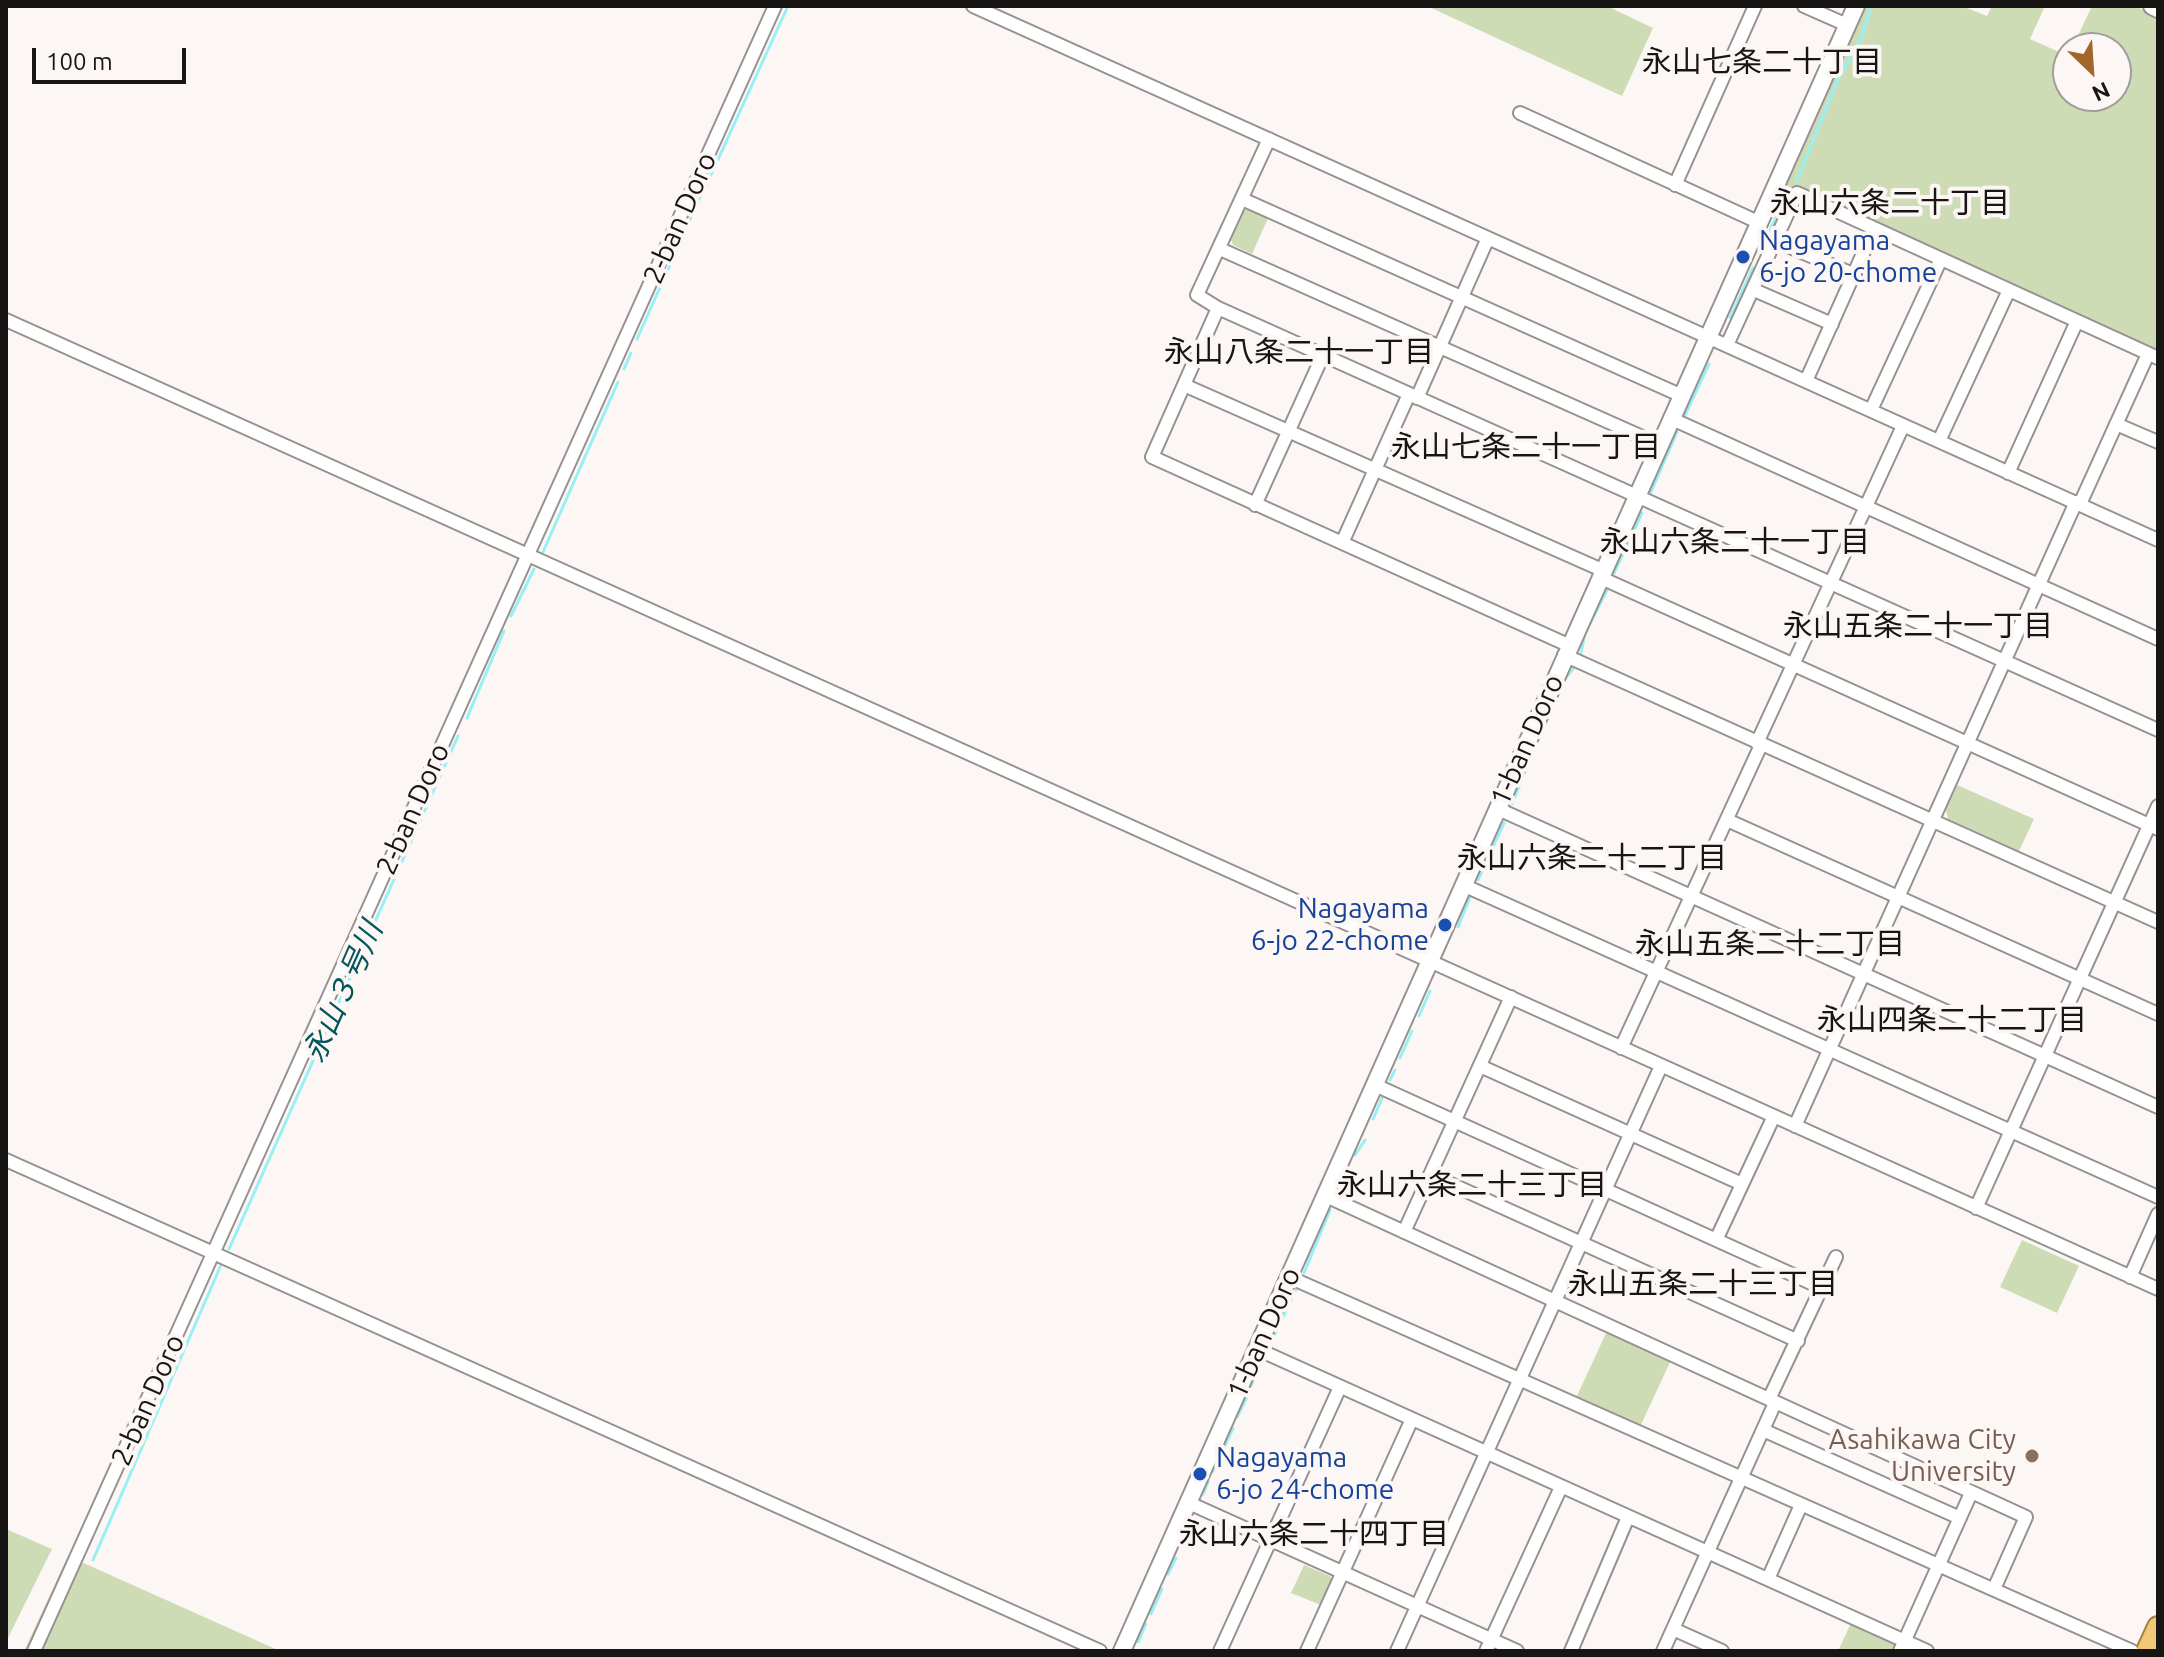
<!DOCTYPE html>
<html>
<head>
<meta charset="utf-8">
<style>
	body { margin:0 }
	#map { position:relative; width:2164px; height:1657px; overflow:hidden; background:#fcf7f5; font-family:Ubuntu,sans-serif }
	canvas { display:block }
	.frame { position:absolute; inset:0; border:8px solid #171615; pointer-events:none }
	.north { position:absolute; left:2052px; top:32px; width:80px; height:80px; box-sizing:border-box; background:#fcf7f5; border:2px solid #a09d9b; border-radius:50%; rotate:155deg; font-size:22px; font-weight:700; line-height:32px; text-align:center; color:#171615 }
	.north::after { content:''; display:block; margin:auto; width:28px; height:36px; background:#a26728; clip-path:polygon(50% 0,100% 100%,50% 72%,0 100%) }
	.scale { position:absolute; left:32px; top:48px; width:154px; height:36px; box-sizing:border-box; border:4px solid #171615; border-top:0; padding-left:10px; font-size:24px; line-height:28px; white-space:nowrap; color:#171615; -webkit-text-stroke:6px #fcf7f5; paint-order:stroke }
</style>
</head>
<body>
<div id="map">
<canvas width="2164" height="1657"></canvas>
<div class="frame"></div>
<div class="north">N</div>
<div class="scale">100 m</div>
</div>
<script>
const ctx = document.querySelector('canvas').getContext('2d');
ctx.lineJoin = 'round';
function fill(path, color) { ctx.fillStyle = color; ctx.fill(path, 'evenodd'); }
const toPath = rows => new Path2D(rows.map(r => 'M' + r).join(''));
function stroke(path, color, width, dash) { ctx.strokeStyle = color; ctx.lineWidth = width; ctx.lineCap = dash ? 'butt' : 'round'; ctx.setLineDash(dash || []); ctx.stroke(path); }
function drawText(font, color, halo, rows, align = 'center') {
  ctx.font = font + ' Ubuntu,"Noto Sans JP",sans-serif'; ctx.lineWidth = 8; ctx.setLineDash([]); ctx.textBaseline = 'middle'; ctx.strokeStyle = halo; ctx.fillStyle = color; for (const [text, x, y, turn = 0] of rows) {
    ctx.save(); ctx.translate(x, y); ctx.rotate((+turn || 0) * Math.PI / 180); ctx.textAlign = isNaN(turn) ? turn : align; if (halo) ctx.strokeText(text, 0, 0); ctx.fillText(text, 0, 0); ctx.restore();
  }
}
const green = toPath([
	[1427,6,1607,6,1653,28,1622,96],
	[1866,6,1962,6,1987,16,1992,6,2045,6,2030,39,2068,56,2068,96,2116,96,2116,48,2072,48,2092,6,2135,6,2158,17,2158,354,1784,187],
	[1250,208,1269,216,1252,254,1233,245,1230,237,1243,211],
	[1957,785,2034,819,2019,851,1948,819,1946,810],
	[2022,1240,2079,1266,2057,1313,2000,1287],
	[1607,1331,1671,1360,1640,1427,1576,1398],
	[6,1529,52,1549,6,1642],
	[68,1556,280,1651,24,1651],
	[1304,1565,1330,1576,1333,1582,1321,1605,1291,1593],
	[1851,1623,1895,1643,1892,1651,1838,1651]
]);
const stream = toPath([
	[1796,183,1838,79,1861,39,1871,6],
	[705,188,788,6],
	[1760,252,1789,189],
	[1730,318,1753,268],
	[637,339,701,195],
	[624,369,631,353],
	[1685,415,1709,364],
	[1651,492,1677,432],
	[543,552,618,382],
	[1614,573,1642,513],
	[511,616,534,569],
	[1581,653,1585,633,1607,590],
	[1562,682,1573,669],
	[467,718,504,631],
	[1512,804,1542,730],
	[1478,880,1504,823],
	[1458,927,1470,897],
	[1419,1016,1430,991],
	[1400,1058,1412,1031],
	[1390,1080,1395,1070],
	[1373,1119,1383,1096],
	[1355,1155,1365,1140],
	[1339,1189,1349,1170],
	[229,1249,458,736],
	[1304,1273,1330,1210],
	[1273,1338,1296,1289],
	[1251,1386,1259,1368],
	[1237,1417,1247,1397],
	[1221,1454,1233,1428],
	[1213,1471,1216,1464],
	[1203,1494,1208,1482],
	[1181,1546,1192,1521],
	[93,1560,221,1265],
	[1168,1574,1176,1558],
	[1151,1614,1162,1589],
	[1138,1642,1146,1624]
]);
const minor = toPath([
	[973,6,2158,540],
	[1804,6,1847,25],
	[1520,113,1758,222],
	[1269,139,1197,295,1218,308,2158,730],
	[1675,185,1755,6],
	[1242,199,1680,395],
	[1776,241,1855,275],
	[1220,249,1658,444],
	[1754,290,1832,324],
	[1218,308,1152,457,1568,645],
	[6,320,2158,1289],
	[1727,345,1797,193,2158,358],
	[1806,381,1874,229],
	[1184,385,1602,570],
	[1417,398,1488,238],
	[1871,410,1941,259],
	[1670,418,2158,639],
	[2116,424,2158,442],
	[1939,441,2009,290],
	[2008,473,2077,321],
	[2080,504,2148,354],
	[1255,505,1323,355],
	[1342,543,1409,394],
	[1599,577,2158,829],
	[1564,655,2158,922],
	[1757,743,1903,426],
	[1496,808,2158,1107],
	[1727,820,2158,1014],
	[1463,885,2158,1197],
	[1621,1048,1761,745],
	[1480,1066,1742,1184],
	[1375,1085,1822,1288],
	[1795,1126,2076,502],
	[6,1160,1100,1651],
	[1431,1175,1798,1341],
	[1326,1196,2026,1517,1994,1589],
	[1976,1208,2158,806],
	[1404,1232,1511,997],
	[1717,1238,1774,1116],
	[1289,1277,2132,1651],
	[2130,1277,2158,1214],
	[1257,1349,1927,1651],
	[1770,1397,1836,1257],
	[1763,1430,1960,1518],
	[1189,1503,1517,1651],
	[1768,1579,1801,1505],
	[1673,1629,1722,1651],
	[34,1651,775,6],
	[1220,1651,1340,1387],
	[1307,1651,1412,1419],
	[1397,1651,1661,1066],
	[1486,1651,1561,1487],
	[1571,1651,1628,1517],
	[1663,1651,1775,1403],
	[1900,1651,1971,1493]
]);
const tertiary = toPath([
	[2152,6,2158,9],
	[1122,1651,1856,6]
]);
const trunk = toPath([
	[2147,1651,2158,1627]
]);
const markers = [
	[1743,257,8,"#1a4fb4"],
	[1445,925,8,"#1a4fb4"],
	[2032,1456,8,"#8d6e63"],
	[1200,1474,8,"#1a4fb4"]
];
const streetNames = [
	["2-ban Doro",680,218,-66],
	["1-ban Doro",1527,740,-66],
	["2-ban Doro",413,809,-66],
	["1-ban Doro",1264,1333,-66],
	["2-ban Doro",148,1400,-66]
];
const transitNames = [
	["Nagayama",1759,241],
	["6-jo 20-chome",1759,273],
	["Nagayama",1429,909,"right"],
	["6-jo 22-chome",1429,941,"right"],
	["Nagayama",1216,1458],
	["6-jo 24-chome",1216,1490]
];
const educationNames = [
	["Asahikawa City",2016,1440],
	["University",2016,1472]
];
const neighbourhoodNames = [
	["永山七条二十丁目",1762,62],
	["永山六条二十丁目",1890,203],
	["永山八条二十一丁目",1299,352],
	["永山七条二十一丁目",1526,447],
	["永山六条二十一丁目",1735,542],
	["永山五条二十一丁目",1918,626],
	["永山六条二十二丁目",1592,858],
	["永山五条二十二丁目",1770,944],
	["永山四条二十二丁目",1952,1020],
	["永山六条二十三丁目",1472,1185],
	["永山五条二十三丁目",1703,1284],
	["永山六条二十四丁目",1314,1534]
];
const waterNames = [
	["永山３号川",343,992,-66]
];
fill(green, '#cedcb6');
stroke(stream, '#97f0f4', 3);
stroke(minor, '#979291', 16);
stroke(tertiary, '#979291', 20);
stroke(trunk, '#a3813f', 24);
stroke(minor, '#fff', 12);
stroke(tertiary, '#fff', 16);
stroke(trunk, '#f2c877', 20);
for (const [x, y, r, color] of markers) { const dot = new Path2D(); dot.arc(x, y, r, 0, 2 * Math.PI); ctx.fillStyle = color; ctx.fill(dot); stroke(dot, '#fcf7f5', 3); }
drawText('28px', '#171615', '#fcf7f5', streetNames);
drawText('28px', '#164399', '#fcf7f5', transitNames, 'left');
drawText('28px', '#785e54', '#fcf7f5', educationNames, 'right');
drawText('30px', '#171615', '#fcf7f5', neighbourhoodNames);
drawText('italic 30px', '#03575a', '#fcf7f5', waterNames);
</script>
</body>
</html>
